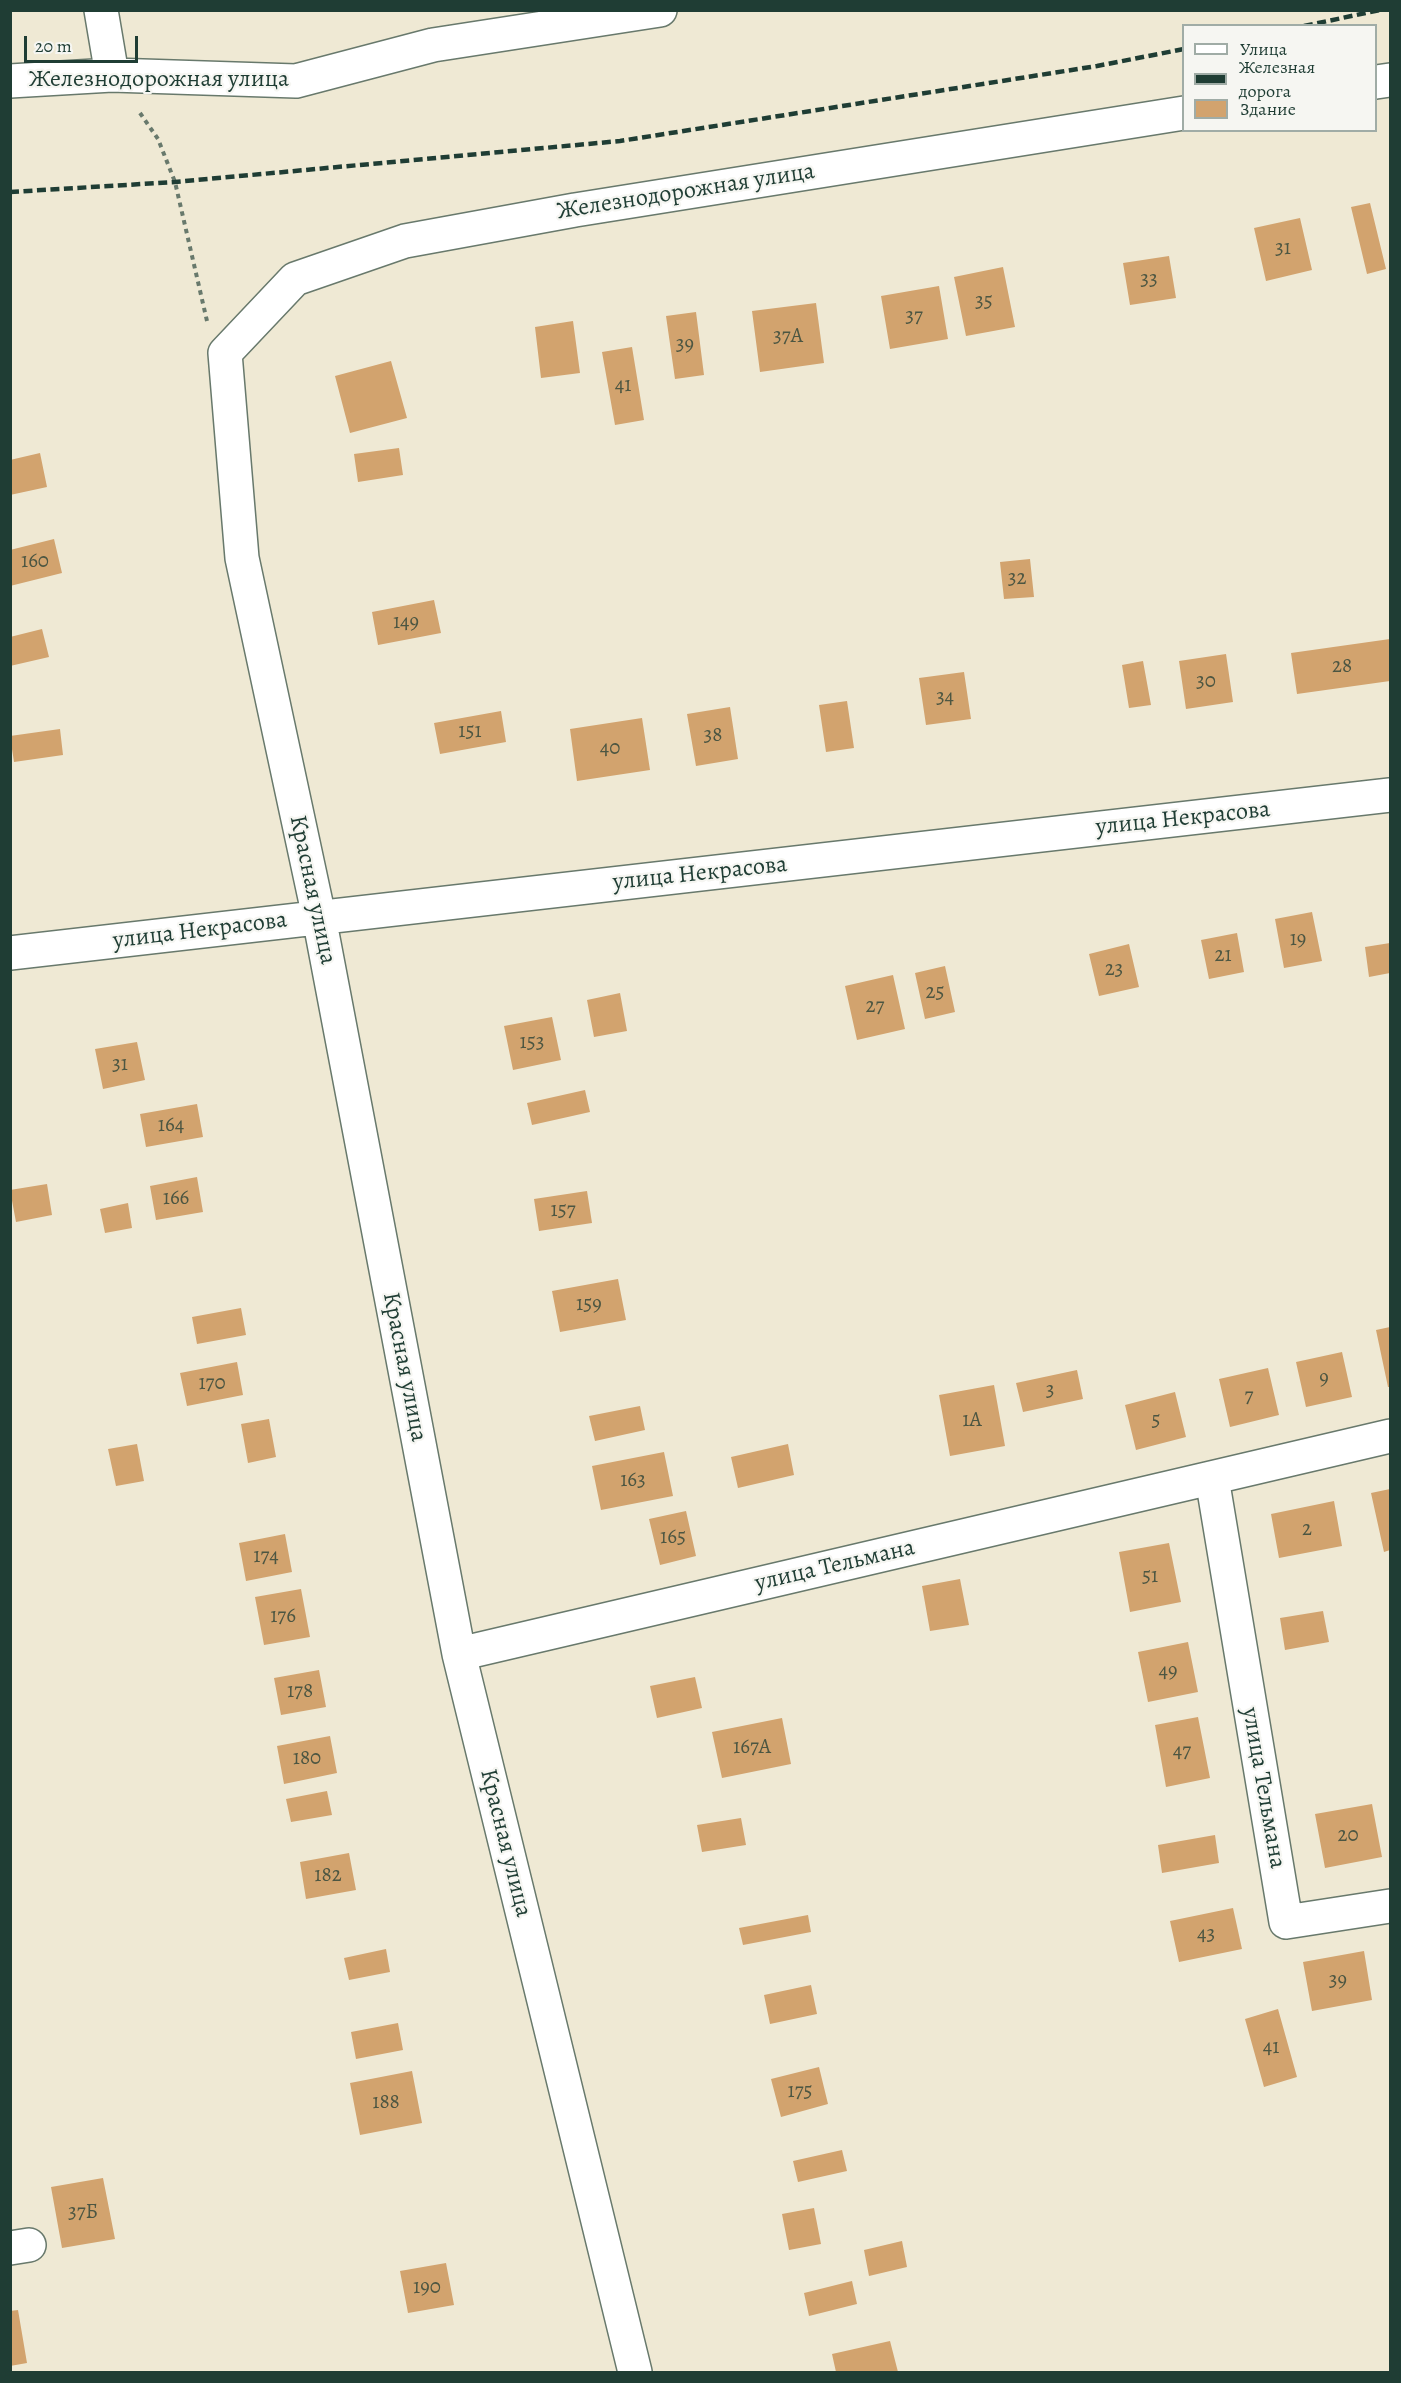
<!DOCTYPE html>
<html>
<head>
<meta charset="utf-8">
<style>
	body { margin:0 }
	#map { position:relative; width:1401px; height:2383px; overflow:hidden; background:#efe9d4; font-family:Alegreya,serif }
	canvas { display:block }
	.frame { position:absolute; inset:0; border:12px solid #1f3d34; pointer-events:none }
	.legend { position:absolute; left:1182px; top:24px; width:195px; height:108px; box-sizing:border-box; background:#f6f6f2; border:2px solid #a0aca6; margin:0; padding:8px 10px; list-style:none; font-size:18px; color:#1f3d34 }
	.legend li { display:flex; align-items:center; gap:12px; height:30px }
	.legend b { width:30px; border:2px solid #a0aca6 }
	.scale { position:absolute; left:24px; top:36px; width:114px; height:27px; box-sizing:border-box; border:3px solid #1f3d34; border-top:0; padding-left:8px; font-size:18px; line-height:21px; white-space:nowrap; color:#1f3d34; -webkit-text-stroke:4px #f6f6f2; paint-order:stroke }
</style>
</head>
<body>
<div id="map">
<canvas width="1401" height="2383"></canvas>
<div class="frame"></div>
<ul class="legend">
<li><b style="height:8px;background:#fff"></b>Улица</li>
<li><b style="height:8px;background:#1f3d34"></b>Железная дорога</li>
<li><b style="height:16px;background:#d2a36e"></b>Здание</li>
</ul>
<div class="scale">20 m</div>
</div>
<script>
const ctx = document.querySelector('canvas').getContext('2d');
ctx.lineJoin = 'round';
function paint(path, color) {
  ctx.fillStyle = color;
  ctx.fill(path, 'evenodd');
}
function poly(rows) {
  const path = new Path2D();
  for (const r of rows) {
    path.moveTo(r[0], r[1]);
    for (let i = 2; i < r.length; i += 2) path.lineTo(r[i], r[i + 1]);
  }
  return path;
}
function strokePath(path, color, width, dash) {
  ctx.strokeStyle = color;
  ctx.lineWidth = width;
  ctx.lineCap = dash ? 'butt' : 'round';
  ctx.setLineDash(dash || []);
  ctx.stroke(path);
}
function drawText(font, color, halo, rows, align = 'center') {
  ctx.font = font + ' Alegreya,serif';
  ctx.lineWidth = 4.5;
  ctx.setLineDash([]);
  ctx.textBaseline = 'middle';
  ctx.strokeStyle = halo;
  ctx.fillStyle = color;
  for (const [text, x, y, turn = 0] of rows) {
    ctx.save();
    ctx.translate(x, y);
    ctx.rotate((+turn || 0) * Math.PI / 180);
    ctx.textAlign = isNaN(turn) ? turn : align;
    if (halo) ctx.strokeText(text, 0, 0);
    ctx.fillText(text, 0, 0);
    ctx.restore();
  }
}
const building = poly([
	[1370,203,1386,269,1367,274,1351,207],
	[1300,218,1312,270,1266,281,1254,228],
	[1169,256,1176,298,1130,305,1123,263],
	[1003,267,1015,327,966,336,954,277],
	[939,286,948,339,890,349,881,296],
	[816,303,824,363,760,372,752,311],
	[696,312,704,375,675,379,666,316],
	[573,321,580,373,541,378,535,327],
	[632,347,644,420,615,425,602,352],
	[391,361,407,418,350,433,335,376],
	[399,448,403,475,358,482,354,454],
	[40,453,47,487,10,495,10,460],
	[54,539,62,573,10,586,10,550],
	[1030,559,1034,597,1004,599,1000,562],
	[434,600,441,633,378,645,372,612],
	[42,629,49,657,10,666,10,637],
	[1390,639,1390,681,1297,694,1291,653],
	[1226,654,1233,702,1186,709,1179,661],
	[1143,661,1151,705,1129,708,1122,665],
	[964,672,971,719,926,725,919,678],
	[847,701,854,748,826,752,819,705],
	[730,707,738,759,696,766,687,714],
	[501,711,506,742,440,754,434,723],
	[642,718,650,770,577,781,570,729],
	[60,729,63,755,14,762,10,736],
	[1312,912,1322,961,1284,968,1275,919],
	[1237,933,1244,972,1209,979,1201,940],
	[1390,943,1390,973,1369,977,1365,947],
	[1129,944,1139,987,1099,996,1089,954],
	[945,966,955,1012,925,1019,915,973],
	[893,975,905,1029,857,1040,845,986],
	[620,993,627,1031,594,1037,587,1000],
	[552,1017,561,1060,513,1070,504,1026],
	[137,1042,145,1080,103,1089,95,1049],
	[585,1090,590,1112,532,1125,527,1103],
	[197,1104,203,1137,146,1147,140,1114],
	[197,1177,203,1212,156,1220,150,1186],
	[47,1184,52,1215,16,1222,10,1190],
	[587,1191,592,1223,539,1231,534,1199],
	[128,1203,132,1228,105,1233,100,1209],
	[618,1279,626,1320,560,1332,552,1291],
	[241,1308,246,1335,197,1344,192,1317],
	[1390,1327,1390,1387,1388,1387,1376,1330],
	[1342,1352,1352,1397,1306,1407,1296,1362],
	[237,1362,243,1395,187,1406,180,1373],
	[1268,1368,1279,1415,1230,1427,1219,1379],
	[1077,1370,1083,1399,1023,1412,1016,1383],
	[994,1385,1005,1446,950,1456,939,1395],
	[1175,1392,1186,1437,1136,1450,1125,1405],
	[640,1406,645,1430,595,1441,589,1416],
	[269,1419,276,1457,248,1463,241,1424],
	[137,1444,144,1481,116,1486,108,1449],
	[788,1444,794,1475,738,1488,731,1457],
	[664,1452,673,1496,601,1510,592,1466],
	[1390,1489,1390,1550,1384,1552,1371,1493],
	[1334,1501,1342,1546,1279,1558,1271,1514],
	[686,1511,696,1556,660,1565,649,1519],
	[285,1534,292,1572,246,1581,239,1543],
	[1169,1543,1181,1602,1130,1612,1119,1552],
	[960,1579,969,1625,930,1631,922,1586],
	[301,1589,310,1637,264,1645,255,1597],
	[1323,1611,1329,1642,1285,1650,1280,1618],
	[1188,1642,1198,1692,1148,1702,1138,1652],
	[319,1670,326,1707,281,1715,274,1678],
	[695,1677,702,1708,657,1718,650,1686],
	[1198,1717,1210,1778,1166,1787,1155,1725],
	[782,1718,791,1764,722,1778,712,1732],
	[330,1736,337,1773,284,1784,277,1746],
	[327,1791,332,1815,291,1822,286,1799],
	[1372,1804,1382,1857,1325,1868,1315,1814],
	[741,1818,746,1845,702,1852,697,1825],
	[1215,1835,1219,1863,1162,1873,1158,1845],
	[349,1853,356,1890,306,1899,300,1862],
	[1233,1908,1242,1949,1179,1962,1170,1921],
	[808,1915,811,1932,743,1945,739,1928],
	[386,1949,390,1972,349,1980,344,1958],
	[1364,1951,1372,2000,1312,2011,1303,1962],
	[811,1985,817,2014,770,2024,764,1995],
	[1278,2009,1297,2077,1264,2087,1245,2019],
	[398,2023,403,2050,356,2059,351,2032],
	[819,2067,828,2104,781,2117,771,2079],
	[412,2071,422,2123,360,2135,350,2083],
	[842,2150,847,2171,798,2182,793,2161],
	[103,2178,115,2239,62,2248,51,2187],
	[814,2208,821,2244,789,2250,782,2214],
	[902,2241,907,2267,869,2276,864,2250],
	[446,2263,454,2305,408,2313,400,2271],
	[852,2281,857,2304,809,2316,804,2293],
	[18,2310,27,2363,10,2366,10,2311],
	[890,2341,898,2372,836,2372,832,2354]
]);
const path = poly([
	[140,113,158,139,175,182,207,321]
]);
const minor = poly([
	[101,10,112,75],
	[10,81,112,75,296,81,433,45,660,10],
	[1376,82,1390,80],
	[10,953,1390,795],
	[1212,1478,1286,1922,1390,1906],
	[459,1654,1390,1436],
	[10,2248,29,2245],
	[635,2372,459,1654,319,917,242,558,225,353,295,279,405,241,575,210,1184,113]
]);
const rail = poly([
	[1304,26,1380,10],
	[10,192,175,182,620,141,1097,66,1184,49]
]);
const numberNames = [
	["31",1283,249],
	["33",1149,280],
	["35",984,302],
	["37",914,317],
	["37А",788,337],
	["39",685,345],
	["41",623,386],
	["160",35,562],
	["32",1017,579],
	["149",406,623],
	["28",1342,667],
	["30",1206,682],
	["34",945,698],
	["151",470,732],
	["38",713,736],
	["40",610,749],
	["19",1298,940],
	["21",1223,956],
	["23",1114,970],
	["25",935,993],
	["27",875,1007],
	["153",532,1043],
	["31",120,1065],
	["164",171,1126],
	["166",176,1199],
	["157",563,1211],
	["159",589,1305],
	["9",1324,1379],
	["170",212,1384],
	["3",1050,1391],
	["7",1249,1397],
	["1А",972,1421],
	["5",1156,1421],
	["163",633,1481],
	["2",1307,1530],
	["165",673,1538],
	["174",266,1557],
	["51",1150,1577],
	["176",283,1617],
	["49",1168,1672],
	["178",300,1692],
	["167А",752,1748],
	["47",1182,1752],
	["180",307,1759],
	["20",1348,1836],
	["182",328,1876],
	["43",1206,1935],
	["39",1338,1981],
	["41",1271,2048],
	["175",800,2092],
	["188",386,2103],
	["37Б",83,2213],
	["190",427,2288]
];
const streetNames = [
	["Железнодорожная улица",159,80],
	["Железнодорожная улица",686,192,-9],
	["улица Некрасова",1183,819,-6],
	["улица Некрасова",700,874,-6],
	["Красная улица",312,890,78],
	["улица Некрасова",200,931,-7],
	["Красная улица",404,1367,79],
	["улица Тельмана",835,1566,-13],
	["улица Тельмана",1263,1788,80],
	["Красная улица",505,1843,76]
];
paint(building, '#d2a36e');
strokePath(minor, '#68796c', 36);
strokePath(path, '#68796c', 4, [4.5, 4.5]);
strokePath(minor, '#fff', 33);
strokePath(rail, '#1f3d34', 4.5, [9, 4.5]);
drawText('21px', '#4c5642', null, numberNames);
drawText('24px', '#1f3d34', '#f6f6f2', streetNames);
</script>
</body>
</html>
